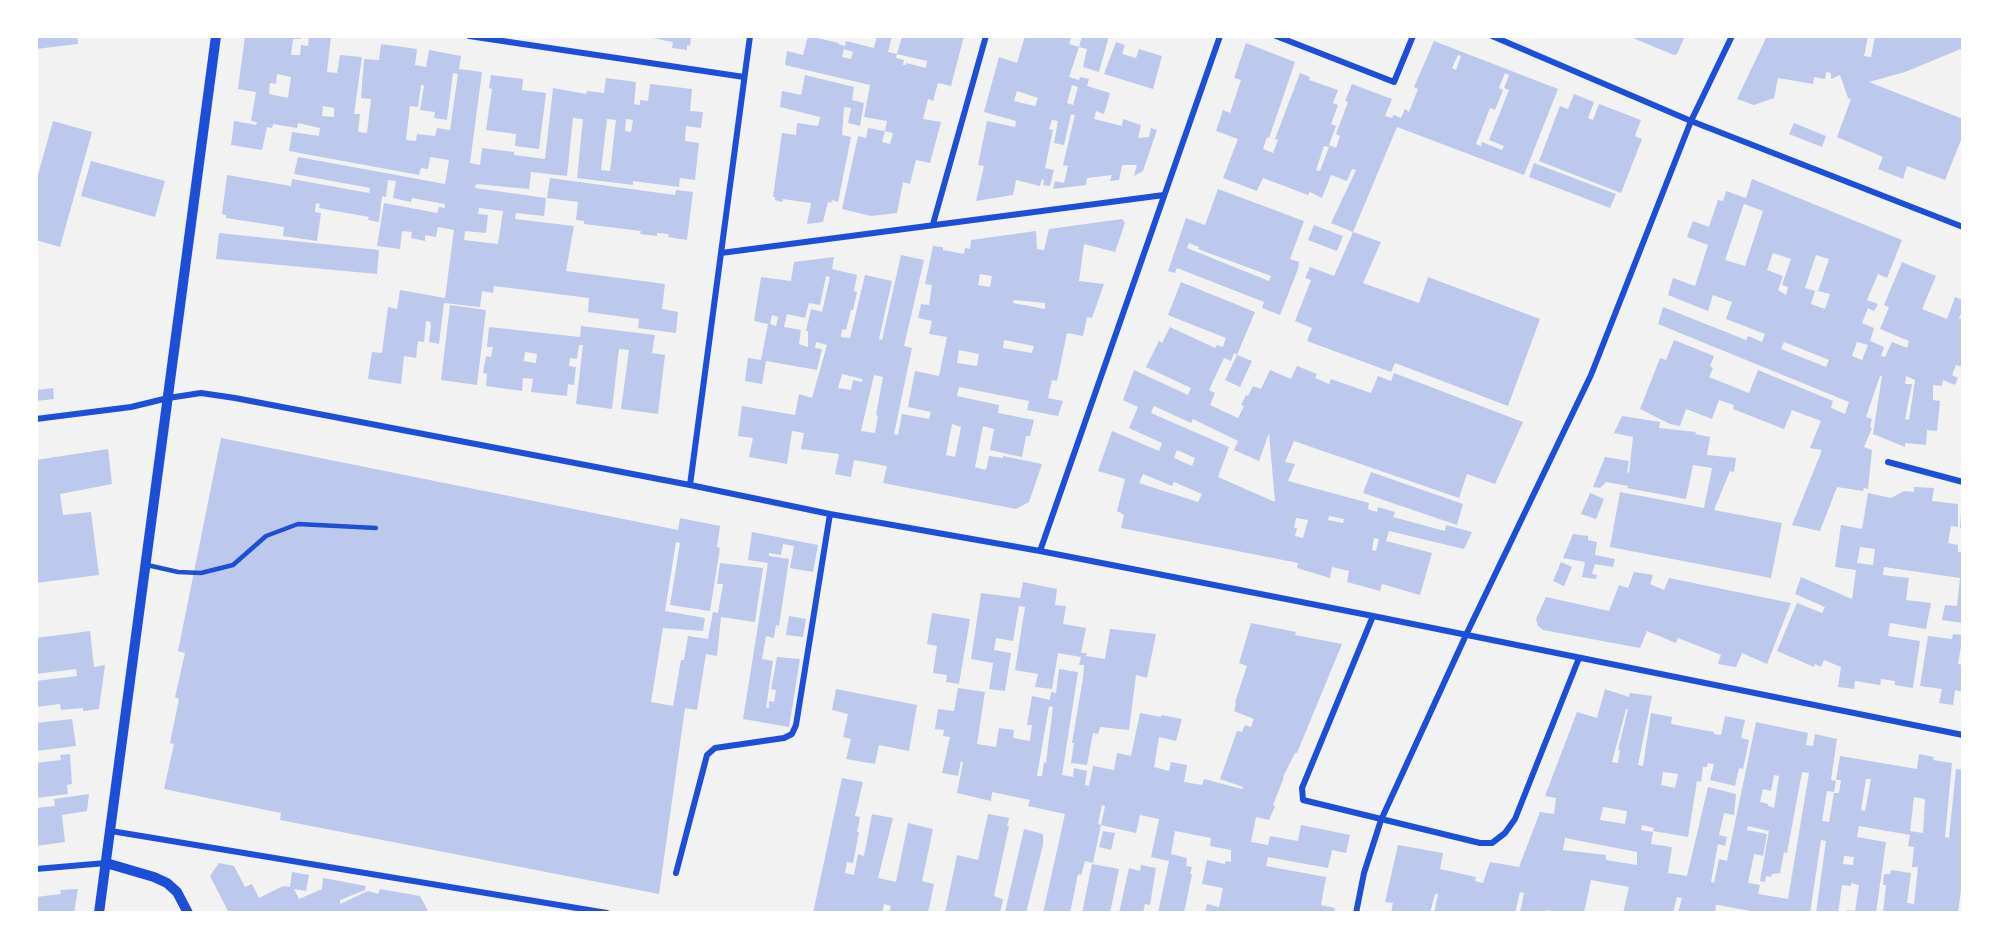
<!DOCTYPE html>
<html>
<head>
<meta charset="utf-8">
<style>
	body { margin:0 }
	#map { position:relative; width:1999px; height:949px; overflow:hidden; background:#f2f2f2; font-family:Mulish,sans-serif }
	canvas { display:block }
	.frame { position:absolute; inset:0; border:38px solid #fff; pointer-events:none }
</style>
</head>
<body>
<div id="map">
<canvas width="1999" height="949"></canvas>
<div class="frame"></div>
</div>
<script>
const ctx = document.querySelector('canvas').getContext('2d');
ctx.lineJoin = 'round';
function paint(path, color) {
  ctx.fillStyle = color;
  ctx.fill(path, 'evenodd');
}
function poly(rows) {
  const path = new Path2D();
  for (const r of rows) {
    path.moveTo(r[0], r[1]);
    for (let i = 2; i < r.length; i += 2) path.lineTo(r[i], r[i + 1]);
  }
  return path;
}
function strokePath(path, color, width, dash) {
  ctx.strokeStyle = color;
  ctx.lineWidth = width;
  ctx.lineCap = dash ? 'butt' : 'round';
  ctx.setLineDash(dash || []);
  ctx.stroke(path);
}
const building = poly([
	[36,36,77,36,78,44,36,49],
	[245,36,302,36,301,39,293,39,291,55,300,55,301,45,308,46,309,36,331,36,327,72,337,73,340,55,362,57,354,114,360,114,358,132,367,133,371,99,361,98,364,59,379,60,381,44,417,49,415,65,426,67,429,50,461,56,459,69,482,72,470,163,480,165,482,148,514,152,514,155,545,159,553,88,586,94,587,91,604,93,606,78,636,82,634,104,640,105,640,100,648,101,650,84,692,89,690,111,703,112,701,128,686,126,685,141,699,143,695,180,680,178,679,187,633,181,633,185,577,178,583,119,573,118,567,176,531,172,529,189,476,184,475,188,546,198,544,216,516,213,515,219,574,226,566,271,665,284,662,309,678,312,676,333,638,328,639,319,588,312,589,298,494,286,493,293,482,291,480,307,444,303,439,344,429,342,431,326,430,322,426,321,424,342,418,341,416,358,404,356,401,384,368,379,372,352,382,353,388,307,397,309,400,290,445,298,454,230,438,227,436,237,425,235,425,241,411,238,412,232,402,231,400,249,377,246,384,203,437,213,439,207,445,208,445,204,412,198,411,202,393,198,396,181,388,180,386,197,382,196,379,222,368,220,369,217,319,208,320,204,316,203,315,212,321,213,317,241,283,236,284,227,226,218,226,215,222,214,227,175,291,186,292,179,369,193,370,188,294,174,298,157,445,184,449,160,430,157,428,169,421,168,419,175,289,151,292,132,319,136,320,128,298,123,297,128,273,124,272,128,267,127,262,150,231,145,234,121,256,125,257,122,251,121,256,92,238,89],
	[453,73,458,74,450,130,437,128,435,136,417,134,416,141,406,140,410,106,418,107,421,85,424,86,420,110,435,112,434,118,447,120],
	[277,74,291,77,288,98,269,94,270,83,276,84],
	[323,106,334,108,334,117,322,116],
	[607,119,616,120,610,171,601,170],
	[626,119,633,120,631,132,625,131],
	[479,208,503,211,498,244,464,240,465,231,486,233,488,215,478,214],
	[642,36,691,36,690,46,687,45,687,50,672,48,673,42],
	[808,36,839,43,838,44,845,46,846,41,874,48,877,36,892,36,888,52,897,54,896,58,904,60,903,65,906,65,906,63,926,68,927,61,897,54,902,36,964,36,951,86,938,83,933,101,928,99,923,119,941,122,930,163,916,160,910,184,903,182,897,213,871,216,842,209,858,136,866,138,868,128,885,131,887,121,864,117,870,85,785,65,787,51,803,55],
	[844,49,853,52,851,59,842,57],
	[885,131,893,133,890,144,882,142],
	[1025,36,1072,36,1069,44,1079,47,1069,77,1079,80,1080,77,1089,79,1087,86,1110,93,1104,114,1096,111,1094,119,1122,126,1123,119,1141,125,1138,138,1149,137,1151,128,1157,130,1143,171,1134,176,1137,165,1122,165,1119,180,1110,181,1112,175,1087,178,1086,185,1053,189,1055,181,1064,183,1068,166,1063,165,1075,115,1071,114,1064,145,1054,143,1058,121,1052,120,1049,129,1053,130,1045,168,1054,170,1050,186,1043,185,1044,180,1042,179,1040,186,1016,180,1013,195,976,201,984,166,978,165,987,121,1015,127,1016,121,984,112,999,57,1017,63],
	[1072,85,1078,87,1073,105,1067,103],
	[1017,91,1038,98,1035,106,1014,101],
	[1082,36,1109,36,1099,72,1083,67,1087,49,1079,47],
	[1628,36,1685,36,1677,54,1674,55],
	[1767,36,1868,36,1864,56,1871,57,1875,36,1963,36,1963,48,1905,72,1869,82,1963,119,1963,135,1945,180,1907,166,1903,179,1878,169,1883,157,1837,137,1851,99,1848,98,1840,75,1831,79,1831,73,1826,72,1825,79,1814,77,1813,84,1778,78,1774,98,1754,105,1737,99],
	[1434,41,1558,89,1524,175,1397,127,1353,232,1331,223,1356,170,1352,169,1347,181,1331,175,1322,198,1310,192,1308,195,1263,178,1257,191,1223,178,1238,139,1216,131,1223,110,1230,113,1241,80,1234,78,1246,43,1295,62,1269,138,1267,137,1263,149,1273,153,1278,140,1275,139,1300,73,1310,77,1309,80,1338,90,1333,103,1338,105,1331,124,1336,126,1329,145,1336,148,1340,136,1336,134,1348,102,1345,101,1352,84,1392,99,1385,116,1392,118,1394,115,1401,118,1405,109,1409,112,1418,89,1414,87],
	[1458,55,1461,56,1456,70,1452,68],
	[1505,73,1509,75,1504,88,1509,90,1489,140,1504,146,1502,150,1482,142,1481,146,1476,144,1490,108,1495,110,1503,90,1499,88],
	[1324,146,1329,147,1320,171,1316,170],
	[1116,42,1125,45,1122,54,1136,58,1139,49,1162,56,1153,89,1104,74],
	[491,75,523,79,522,90,546,93,539,149,515,146,516,134,486,130,492,89,489,88],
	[805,75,854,87,852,100,864,103,860,126,848,123,851,108,844,107,842,135,851,137,838,202,832,200,831,203,828,202,823,222,807,224,811,203,783,199,782,202,775,200,775,197,773,197,782,133,796,135,797,123,818,126,820,117,780,107,782,91,801,95],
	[1574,94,1594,102,1588,118,1593,120,1599,104,1641,120,1635,136,1642,139,1621,193,1539,161,1560,106,1568,109],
	[53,121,92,132,60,247,36,240,36,175,38,175],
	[1794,123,1826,136,1822,147,1789,134],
	[91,161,165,181,155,217,81,196],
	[1534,163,1616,194,1610,208,1529,177],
	[550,178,675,195,676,190,693,192,687,240,668,237,669,234,657,233,657,236,640,234,641,231,584,224,584,221,576,220,578,202,547,198],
	[1752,179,1902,240,1887,278,1878,274,1867,300,1878,304,1874,311,1868,308,1862,323,1874,328,1870,341,1884,347,1881,356,1885,357,1892,342,1907,348,1909,341,1880,329,1889,307,1884,305,1902,262,1936,276,1922,309,1947,319,1955,297,1963,300,1963,309,1959,318,1963,320,1963,367,1956,365,1952,375,1958,378,1955,385,1943,380,1942,386,1933,385,1933,400,1940,401,1937,431,1927,430,1926,445,1905,443,1905,447,1873,434,1882,376,1880,376,1866,417,1872,419,1870,427,1872,428,1864,447,1872,450,1868,489,1864,488,1863,491,1837,487,1820,531,1792,525,1822,450,1810,448,1821,421,1792,410,1784,429,1733,409,1734,405,1719,400,1712,419,1686,409,1680,426,1670,424,1640,409,1660,358,1666,360,1674,340,1714,356,1710,366,1713,368,1709,377,1749,393,1758,370,1833,401,1831,408,1845,414,1849,402,1658,324,1663,307,1746,340,1748,336,1762,342,1765,334,1726,319,1732,302,1713,295,1708,311,1668,295,1673,278,1695,286,1708,245,1687,237,1693,221,1709,227,1718,200,1723,201,1726,191,1746,198],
	[1744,204,1763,211,1745,266,1725,260],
	[1773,253,1791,259,1782,285,1788,287,1786,295,1778,290,1783,276,1767,270],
	[1816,255,1829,259,1818,291,1830,294,1825,309,1811,304,1815,291,1805,288],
	[1784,342,1829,360,1826,367,1781,349],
	[1857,342,1868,345,1862,360,1852,356],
	[1906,376,1915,380,1909,420,1905,419,1912,384,1905,384],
	[1218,189,1304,221,1290,259,1299,262,1298,269,1280,315,1262,308,1264,302,1177,268,1175,273,1168,271,1186,218,1205,225],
	[1189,243,1199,247,1198,249,1271,276,1269,281,1187,248],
	[1122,219,1125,223,1115,252,1084,244,1079,281,1104,284,1092,318,1087,317,1083,336,1067,333,1057,381,1052,380,1048,398,1063,401,1058,416,1027,410,1029,401,959,387,957,396,999,405,998,413,1034,420,1030,436,1026,436,1022,457,990,450,994,429,983,426,975,467,986,470,989,456,1003,458,1003,456,1042,464,1029,502,1016,509,883,483,887,466,854,460,851,477,835,474,839,454,801,449,804,433,792,431,787,464,749,457,753,438,738,436,742,406,795,415,799,394,812,398,827,345,816,342,815,348,822,349,817,370,766,361,762,384,745,381,748,358,761,360,768,324,754,321,761,277,791,281,794,262,834,257,832,269,857,275,854,291,857,292,853,310,851,310,846,330,842,329,841,337,850,338,865,275,892,281,879,339,882,340,901,255,924,260,904,346,912,348,894,434,898,435,902,414,929,419,931,412,908,407,915,371,939,376,947,337,929,334,932,321,918,318,921,304,929,305,932,285,925,284,933,246,943,247,943,250,964,254,965,248,970,249,971,240,1036,231,1037,249,1044,250,1049,229],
	[980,274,992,276,990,287,978,285],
	[826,276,830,277,822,312,811,309,806,331,808,331,808,347,799,344,801,330,784,327,787,314,805,318,809,303,820,305],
	[1014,300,1045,303,1045,309,1013,303],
	[772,315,778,317,776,326,770,324],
	[1004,340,1034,346,1032,353,1003,348],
	[959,350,979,354,977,366,957,363],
	[842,374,862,379,862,382,853,380,851,390,838,388],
	[874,375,883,377,876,415,878,416,875,433,861,431],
	[952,424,961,427,955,457,946,455],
	[1314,225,1343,236,1337,251,1308,240],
	[1353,232,1381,242,1363,283,1419,303,1428,277,1540,319,1508,406,1395,363,1391,372,1307,341,1312,328,1295,321,1311,280,1305,278,1310,267,1334,276],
	[219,233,379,250,377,274,216,259],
	[1181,282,1255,312,1237,355,1234,353,1231,361,1224,358,1209,390,1215,393,1210,405,1238,418,1244,406,1241,405,1246,395,1248,396,1253,386,1261,389,1270,370,1291,379,1297,366,1317,374,1315,378,1329,384,1331,379,1371,393,1378,376,1391,381,1394,373,1523,422,1495,484,1467,474,1459,498,1294,441,1285,462,1295,464,1288,481,1369,503,1368,509,1377,512,1378,507,1395,512,1393,517,1445,531,1446,525,1472,532,1464,549,1389,531,1386,541,1432,553,1420,595,1382,584,1380,591,1347,582,1349,571,1332,567,1330,578,1297,568,1298,563,1121,528,1124,515,1117,511,1125,479,1098,471,1112,431,1159,451,1162,443,1129,428,1138,407,1123,400,1134,370,1188,395,1191,388,1146,367,1159,341,1162,343,1170,327,1215,348,1217,345,1223,347,1226,338,1168,315],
	[1154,406,1191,423,1193,419,1238,441,1234,450,1259,461,1269,433,1275,502,1218,477,1229,447,1151,413],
	[1177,450,1195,458,1192,466,1174,458],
	[1143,474,1172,486,1174,482,1202,494,1198,502,1139,483],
	[1329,516,1344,519,1343,523,1328,520],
	[1296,518,1308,520,1303,538,1295,536,1297,528,1294,528],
	[1374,538,1379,539,1376,551,1372,550],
	[450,305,486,310,477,385,441,380],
	[581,326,655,335,652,353,665,355,658,414,621,409,629,350,619,349,612,409,576,404,583,345,579,345,577,359,570,358,569,366,576,367,574,385,568,384,567,396,531,392,533,379,523,378,522,391,486,386,487,374,483,373,486,356,491,357,493,347,487,347,489,327,580,337],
	[525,352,537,354,536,363,524,361],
	[1237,355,1252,361,1240,387,1225,380],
	[53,388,54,399,36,401,36,390],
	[1622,416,1660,422,1659,428,1696,432,1695,434,1710,437,1707,455,1736,458,1734,472,1730,471,1714,510,1782,523,1771,578,1610,547,1620,492,1704,508,1712,468,1693,465,1686,499,1627,488,1628,486,1606,482,1600,488,1593,487,1605,457,1629,461,1627,472,1629,473,1633,437,1614,433],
	[221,438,678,530,680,518,720,526,717,547,720,548,710,611,670,605,680,543,676,542,665,611,705,618,703,631,663,628,651,702,673,706,681,660,684,660,688,636,708,639,713,612,718,613,723,584,717,584,720,563,763,568,755,622,721,617,717,656,706,654,697,710,685,708,659,894,280,820,281,813,164,789,174,744,170,743,179,699,175,697,185,653,178,651],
	[108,449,112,484,60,494,63,515,91,512,99,575,36,583,36,460],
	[1371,472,1463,504,1457,525,1363,493],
	[1914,487,1934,488,1932,501,1958,504,1958,527,1951,526,1948,543,1958,545,1958,552,1963,552,1963,623,1942,620,1945,605,1957,606,1960,578,1884,567,1883,575,1909,578,1906,600,1931,603,1926,629,1890,623,1888,636,1920,641,1913,688,1895,685,1895,681,1881,679,1880,685,1855,681,1854,689,1838,687,1841,667,1824,660,1821,667,1815,664,1814,667,1777,651,1797,603,1822,613,1825,607,1795,594,1801,577,1852,599,1856,570,1835,567,1841,525,1862,529,1868,493,1891,498,1904,491,1914,492],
	[1860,547,1875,549,1873,565,1857,563],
	[1590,493,1604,499,1596,519,1581,514],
	[1961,512,1963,512,1963,528,1960,528],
	[752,532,818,545,813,572,790,568,794,546,783,544,781,555,769,553,769,556,789,559,779,626,776,625,774,638,766,636,762,659,773,661,766,708,769,708,769,701,774,702,776,690,771,689,777,657,800,659,789,727,743,719,768,563,748,560],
	[1573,534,1588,536,1588,540,1597,542,1595,555,1615,559,1613,567,1595,564,1592,574,1597,575,1596,579,1582,577,1585,562,1563,558],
	[1561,562,1572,567,1564,586,1553,581],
	[1634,572,1653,575,1650,584,1664,590,1669,578,1791,603,1767,664,1742,653,1736,667,1718,664,1721,655,1678,638,1676,643,1647,631,1640,648,1543,630,1538,626,1536,619,1546,597,1609,611,1619,585,1628,588],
	[1023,582,1057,589,1055,605,1066,606,1063,624,1086,628,1081,653,1087,653,1086,656,1105,659,1110,629,1156,634,1147,678,1136,675,1129,730,1100,727,1098,734,1093,733,1087,765,1071,763,1074,743,1072,743,1083,678,1084,665,1079,665,1081,657,1058,653,1052,689,1035,687,1038,674,1015,670,1025,607,1019,606,1013,641,996,638,994,650,1011,653,1005,691,989,689,993,663,971,659,981,593,1020,598],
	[932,613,970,619,959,684,946,682,947,675,933,673,937,646,927,644],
	[789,616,806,619,803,637,786,635],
	[1251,623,1296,632,1295,635,1342,644,1297,753,1295,753,1283,777,1284,777,1273,805,1275,806,1269,820,1256,817,1251,842,1268,845,1270,836,1298,841,1301,825,1350,835,1346,853,1332,850,1328,868,1268,857,1266,866,1326,877,1321,905,1335,908,1334,913,1205,913,1207,904,1219,907,1223,888,1202,884,1207,860,1225,864,1226,861,1231,862,1231,850,1210,846,1211,838,1175,831,1171,854,1187,858,1186,866,1192,867,1190,874,1192,874,1184,913,1158,913,1169,861,1151,857,1159,819,1140,815,1136,833,1101,825,1093,863,1085,861,1081,875,1078,874,1070,913,1043,913,1065,814,1028,806,1030,800,992,792,991,801,957,793,963,762,961,761,958,776,942,773,950,737,943,736,944,730,935,729,938,709,954,711,958,688,985,692,977,744,996,747,999,728,1014,730,1013,738,1030,741,1032,725,1027,725,1032,696,1050,700,1051,692,1056,693,1059,669,1078,672,1062,775,1073,777,1074,768,1087,771,1085,785,1089,786,1093,766,1114,770,1117,753,1131,756,1140,713,1161,717,1161,715,1182,719,1176,741,1159,737,1154,767,1169,771,1171,762,1187,765,1184,782,1202,785,1204,779,1242,789,1243,787,1220,779,1237,731,1242,732,1245,725,1251,727,1254,719,1234,711,1236,703,1235,702,1247,666,1239,663],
	[1049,706,1053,707,1046,763,1044,762,1042,776,1037,776],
	[1102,805,1105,806,1101,825,1098,824],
	[90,631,94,667,105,665,99,709,83,711,83,708,61,710,60,704,36,707,36,681,77,676,76,669,36,674,36,638],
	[1953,634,1963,635,1958,664,1963,665,1963,692,1955,690,1953,705,1939,703,1942,689,1920,686,1928,636,1952,639],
	[836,689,917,705,909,751,879,745,875,764,846,759,851,739,843,737,848,714,832,710],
	[1605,689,1629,697,1630,693,1652,696,1638,765,1643,766,1651,713,1672,717,1671,724,1714,732,1714,734,1721,735,1725,716,1745,720,1741,738,1749,740,1743,769,1739,768,1735,786,1710,780,1714,764,1708,763,1707,767,1703,767,1701,782,1697,781,1688,837,1653,831,1654,828,1642,825,1641,830,1653,832,1651,844,1672,847,1668,873,1687,876,1708,787,1736,794,1734,815,1724,813,1719,835,1727,837,1725,846,1718,844,1711,882,1714,883,1719,859,1727,861,1756,722,1808,733,1806,745,1813,746,1815,734,1837,739,1831,780,1836,781,1834,792,1827,791,1822,821,1829,822,1834,793,1839,793,1841,780,1836,780,1840,756,1917,769,1919,754,1934,757,1933,760,1952,763,1945,837,1949,838,1956,769,1963,770,1963,874,1958,913,1883,913,1886,885,1883,885,1884,874,1890,874,1891,870,1911,873,1907,903,1914,904,1918,867,1912,867,1914,847,1908,846,1910,835,1859,826,1857,837,1886,842,1876,913,1846,913,1847,910,1855,911,1859,885,1851,883,1851,886,1842,885,1838,913,1816,913,1826,841,1821,840,1810,913,1761,913,1718,905,1716,905,1715,913,1678,913,1682,898,1677,897,1673,913,1623,913,1629,887,1591,880,1584,913,1561,913,1546,910,1546,913,1520,913,1524,893,1520,892,1515,913,1434,913,1438,894,1435,894,1430,913,1391,913,1393,903,1385,902,1398,845,1443,853,1440,869,1476,877,1475,881,1483,883,1490,862,1519,867,1540,812,1554,814,1556,798,1545,796,1577,712,1597,718],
	[1626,709,1628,709,1618,750,1620,750,1618,763,1612,762],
	[1663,772,1678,774,1675,788,1661,785],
	[1802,772,1809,773,1788,899,1758,894,1760,885,1748,883,1754,854,1763,856,1767,834,1747,830,1748,826,1769,831,1760,881,1765,882,1766,876,1771,877,1772,874,1780,873,1784,852,1787,853],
	[1774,775,1779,776,1774,808,1768,806,1768,804,1760,802,1763,789,1771,791],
	[1866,779,1871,779,1865,811,1861,810],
	[1914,797,1925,799,1923,833,1910,831],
	[1603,807,1627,811,1625,824,1600,820],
	[1565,838,1637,852,1637,865,1606,860,1606,855,1563,850],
	[1844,856,1854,857,1853,865,1843,864],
	[72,719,76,746,36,751,36,723],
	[70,754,72,784,67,785,68,794,36,798,36,763,61,760,60,755],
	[842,778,863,782,855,816,860,817,857,832,859,832,853,863,847,862,845,873,854,875,858,854,864,856,872,814,893,818,878,878,896,882,908,823,933,829,922,881,934,884,928,913,889,913,891,906,884,904,882,913,813,913],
	[89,794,87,811,62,815,65,842,36,846,36,808,55,806,54,799],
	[988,814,1009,818,1007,826,1009,826,994,896,1003,899,1000,913,945,913,957,855,978,860],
	[1024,829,1043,834,1043,845,1026,913,1009,913,1005,912],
	[1103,831,1115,833,1111,850,1099,847],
	[219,863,234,866,245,887,252,884,259,898,283,886,290,887,292,872,309,875,306,891,294,889,299,899,322,889,323,878,366,886,365,890,340,900,340,904,368,891,378,894,380,889,420,896,429,913,229,913,210,876],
	[1092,864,1119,869,1110,913,1082,913],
	[1141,865,1156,868,1150,905,1145,904,1143,913,1119,913,1129,868,1140,871],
	[78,889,74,913,36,913,36,897,61,894,60,890]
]);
const service = poly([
	[147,565,178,572,201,573,233,565,266,536,298,524,376,528]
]);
const minor = poly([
	[469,36,744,77],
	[1276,36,1394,82,1413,36],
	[1492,36,1691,121,1963,227],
	[933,224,986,36],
	[721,253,1164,195],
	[36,419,131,407,168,398,201,393,235,398,690,485,830,514,1040,551,1373,616,1963,735],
	[1888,462,1963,482],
	[690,485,750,36],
	[1040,551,1220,36],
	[1373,616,1302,788,1303,800,1480,843,1492,843,1505,833,1515,819,1579,658],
	[111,831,607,913],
	[36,869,106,863],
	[676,873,707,755,715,748,784,738,792,734,796,725,830,514],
	[1356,913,1364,873,1381,820,1466,635,1591,375,1691,121,1732,36]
]);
const tertiary = poly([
	[106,863,154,877,167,883,177,892,188,913],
	[99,913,216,36]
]);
paint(building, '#bdc9ec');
strokePath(service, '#1d4ed8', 4.5);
strokePath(minor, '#1d4ed8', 6);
strokePath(tertiary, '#1d4ed8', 10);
</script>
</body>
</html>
